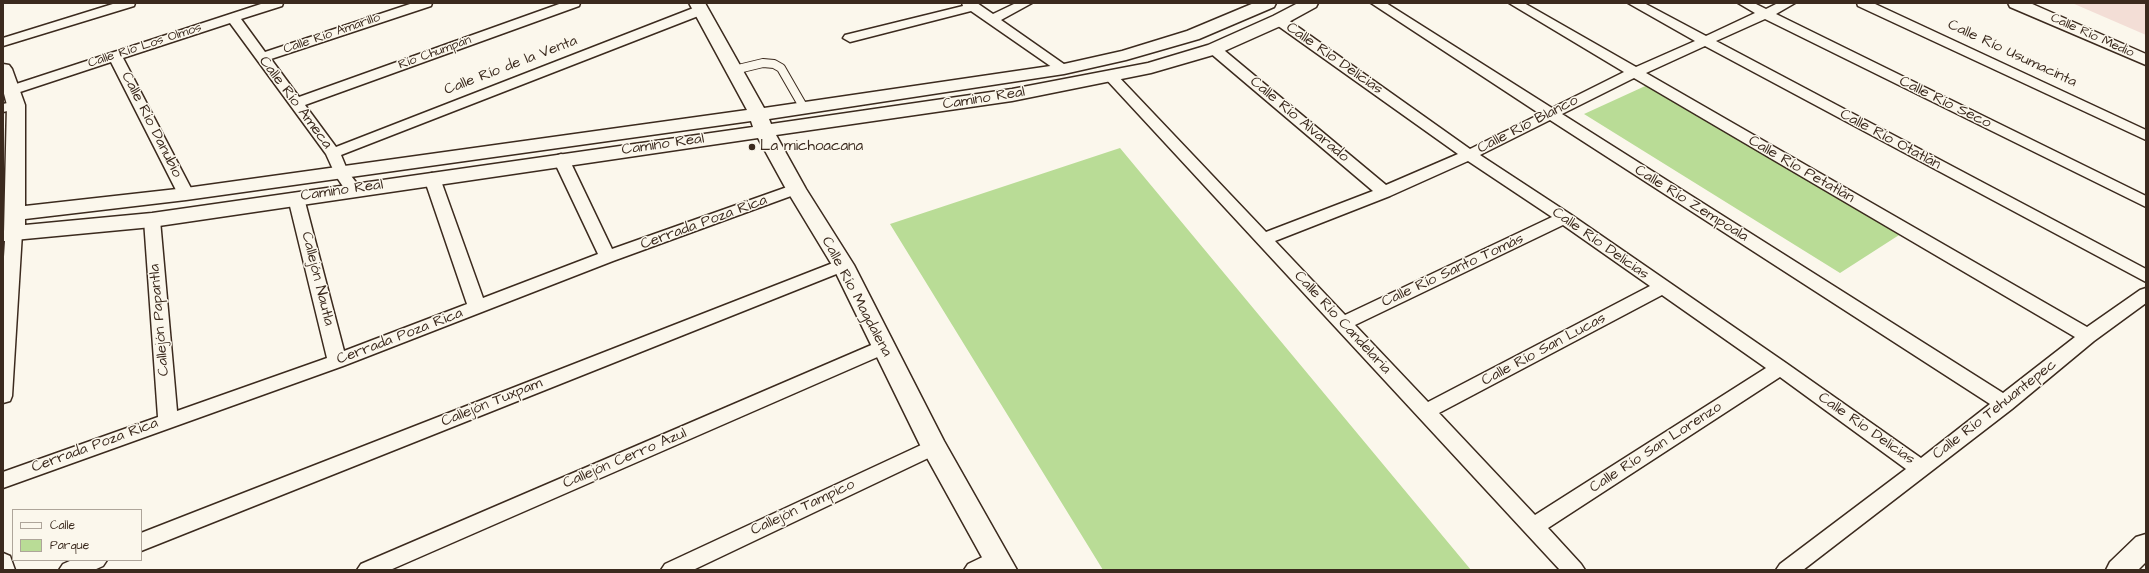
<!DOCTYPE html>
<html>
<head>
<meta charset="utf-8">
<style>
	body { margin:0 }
	#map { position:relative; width:2149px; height:573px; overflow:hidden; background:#fbf7ec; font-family:"Architects Daughter",sans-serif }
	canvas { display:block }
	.frame { position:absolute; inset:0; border:4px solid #3b2a1e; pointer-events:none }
	.legend { position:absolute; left:12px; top:509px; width:130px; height:52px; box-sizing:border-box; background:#fbf7ec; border:1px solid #aea59a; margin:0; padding:5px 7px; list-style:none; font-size:12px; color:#3b2a1e }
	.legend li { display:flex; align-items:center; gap:8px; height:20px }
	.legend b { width:20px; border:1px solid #aea59a }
</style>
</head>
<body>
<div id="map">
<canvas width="2149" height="573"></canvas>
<div class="frame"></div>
<ul class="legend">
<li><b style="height:5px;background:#fbf7ec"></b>Calle</li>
<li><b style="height:11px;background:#b9dc96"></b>Parque</li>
</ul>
</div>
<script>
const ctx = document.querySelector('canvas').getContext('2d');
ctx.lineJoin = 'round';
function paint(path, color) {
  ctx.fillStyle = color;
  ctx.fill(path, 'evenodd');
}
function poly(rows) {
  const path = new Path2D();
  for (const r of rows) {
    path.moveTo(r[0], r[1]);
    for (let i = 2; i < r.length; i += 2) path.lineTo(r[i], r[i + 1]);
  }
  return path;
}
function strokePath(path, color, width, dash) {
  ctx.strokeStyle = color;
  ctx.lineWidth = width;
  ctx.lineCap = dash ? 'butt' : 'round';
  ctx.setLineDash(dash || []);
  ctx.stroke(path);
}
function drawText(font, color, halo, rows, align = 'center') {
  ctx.font = font + ' "Architects Daughter",sans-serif';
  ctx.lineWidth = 3;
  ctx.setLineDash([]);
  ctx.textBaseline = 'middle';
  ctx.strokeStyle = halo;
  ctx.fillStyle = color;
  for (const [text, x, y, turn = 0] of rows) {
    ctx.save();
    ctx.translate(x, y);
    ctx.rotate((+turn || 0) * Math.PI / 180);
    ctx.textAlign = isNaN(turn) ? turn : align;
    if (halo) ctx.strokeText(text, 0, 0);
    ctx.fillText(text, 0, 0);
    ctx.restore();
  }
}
const built = poly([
	[2072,3,2146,3,2146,35]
]);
const green = poly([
	[1654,82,1910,228,1840,273,1584,114],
	[1120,148,1471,570,1103,570,890,224]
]);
const service = poly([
	[734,70,763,63,774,64,781,68,804,108]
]);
const minor = poly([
	[116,3,135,3,134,6,3,46,3,38,116,3],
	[264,3,283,3,282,6,241,19,265,52,413,3,432,3,431,6,271,59,299,97,562,3,580,3,579,6,305,105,336,147,696,7,701,6,707,10,706,13,341,155,348,172,362,190,360,194,354,195,348,194,336,176,326,154,230,23,123,58,194,194,192,198,180,198,178,194,111,62,17,93,12,94,5,90,7,87,264,3],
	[962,3,977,3,993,14,1016,3,1032,3,1001,20,1071,69,1064,73,1059,72,971,11,850,42,843,38,845,35,963,6,962,3],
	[1371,3,1386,3,1552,108,1624,72,1509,3,1524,3,1636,67,1695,41,1628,3,1644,3,1706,36,1755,13,1738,3,1754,3,1766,9,1778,3,1795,3,1776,14,2146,196,2146,207,1765,19,1716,41,2146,269,2146,282,1705,46,1646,73,2087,327,2140,290,2146,288,2146,303,2094,341,2012,409,1803,570,1776,570,1780,564,1906,469,1780,377,1548,528,1581,564,1585,570,1560,570,1104,77,1106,74,1116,74,1266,232,1373,191,1209,52,1207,49,1209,46,1219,46,1386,185,1458,154,1274,23,1272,20,1274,17,1284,17,1470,149,1540,114,1371,3],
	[1634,78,2075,337,2003,393,1562,114,1634,78],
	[1550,120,1990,404,1921,458,1786,363,1570,214,1480,155,1550,120],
	[1468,161,1552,217,1345,315,1275,241,1390,196,1468,161],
	[1563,225,1650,286,1428,402,1355,325,1563,225],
	[1662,295,1766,368,1535,515,1439,413,1662,295],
	[1857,3,1873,3,2146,130,2146,140,1858,6,1857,3],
	[16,101,21,102,23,105,21,108,3,112,3,104,16,101],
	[561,154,566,156,569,159,612,249,790,186,802,186,804,189,802,192,613,261,343,366,3,488,3,472,158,417,144,220,146,216,152,215,158,216,160,220,177,411,327,358,288,198,290,194,296,193,302,194,304,198,344,351,467,304,424,178,427,175,432,173,437,175,440,178,483,298,598,254,553,159,556,156,561,154],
	[14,228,20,229,22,233,12,396,10,401,3,403,3,272,5,241,3,241,3,231,14,228],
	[843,259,849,261,851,265,849,269,141,551,141,533,843,259],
	[883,340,889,342,892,347,889,352,390,570,357,570,361,564,883,340],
	[934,439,941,442,944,447,941,452,693,570,661,570,665,564,934,439],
	[997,550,1004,553,1008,559,1004,565,995,570,964,570,968,564,997,550],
	[3,553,10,556,15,570,3,570,3,553],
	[72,560,107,560,103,566,94,570,59,570,63,564,72,560]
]);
const tertiary = poly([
	[689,3,705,3,764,108,1064,64,1122,51,1187,31,1254,3,1276,3,1274,7,1199,39,1126,60,1064,74,769,119,771,124,1012,89,1148,63,1208,45,1273,16,1298,3,1318,3,1316,7,1285,24,1220,53,1151,73,1012,101,776,135,806,189,854,265,944,441,1017,570,989,570,921,447,832,265,786,189,758,138,152,227,14,240,7,238,4,233,7,105,3,90,3,64,9,65,12,69,25,105,25,206,186,188,747,110,689,3],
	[751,121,753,127,152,213,25,225,25,219,186,200,751,121]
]);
const secondary = poly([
	[2008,3,2030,3,2146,54,2146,65,2010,7,2008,3],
	[2146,534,2146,562,2138,570,2106,570,2110,562,2136,537,2146,534]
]);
const markers = [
	[752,147,4,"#3b2a1e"]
];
const farStreetnames = [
	["Calle Río Amarillo",332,34,-19],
	["Calle Río Medio",2092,36,24],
	["Calle Río Los Olmos",145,46,-18],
	["Río Chumpán",435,53,-20]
];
const streetNames = [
	["Calle Río Usumacinta",2012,54,25],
	["Calle Río Delicias",1334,59,35],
	["Calle Río de la Venta",511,66,-21],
	["Camino Real",984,99,-9],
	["Calle Río Ameca",295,103,53],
	["Calle Río Seco",1945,103,26],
	["Calle Río Alvarado",1299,120,40],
	["Calle Río Danubio",151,125,63],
	["Calle Río Blanco",1528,125,-27],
	["Calle Río Otatlán",1890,140,28],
	["Camino Real",663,145,-8],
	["Calle Río Petatlán",1801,170,30],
	["Camino Real",342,191,-8],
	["Calle Río Zempoala",1691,204,32],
	["Cerrada Poza Rica",704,223,-20],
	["Calle Río Delicias",1600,244,35],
	["Calle Río Santo Tomás",1453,271,-25],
	["Callejón Nautla",317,279,76],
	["Calle Río Magdalena",856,297,62],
	["Callejón Papantla",160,320,-95],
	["Calle Río Candelaria",1342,323,47],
	["Cerrada Poza Rica",400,337,-21],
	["Calle Río San Lucas",1544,350,-28],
	["Callejón Tuxpam",492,403,-22],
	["Calle Río Tehuantepec",1995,410,-38],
	["Calle Río Delicias",1866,429,35],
	["Cerrada Poza Rica",95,446,-20],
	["Calle Río San Lorenzo",1656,448,-33],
	["Callejón Cerro Azul",625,459,-23],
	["Callejón Tampico",803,508,-25]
];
const poiNames = [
	["La michoacana",760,147]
];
paint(built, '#f3ded6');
paint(green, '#b9dc96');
strokePath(service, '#3b2a1e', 10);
strokePath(minor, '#3b2a1e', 3);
strokePath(tertiary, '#3b2a1e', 3);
strokePath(secondary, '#3b2a1e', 3);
strokePath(service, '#fbf7ec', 8);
paint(minor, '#fbf7ec');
paint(tertiary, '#fbf7ec');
paint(secondary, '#fbf7ec');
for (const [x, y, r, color] of markers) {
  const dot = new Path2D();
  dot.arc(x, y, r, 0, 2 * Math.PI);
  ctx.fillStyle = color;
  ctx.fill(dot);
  strokePath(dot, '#fbf7ec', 1.5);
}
drawText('13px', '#3b2a1e', '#fbf7ec', farStreetnames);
drawText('15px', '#3b2a1e', '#fbf7ec', streetNames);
drawText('15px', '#3b2a1e', '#fbf7ec', poiNames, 'left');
</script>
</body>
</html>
